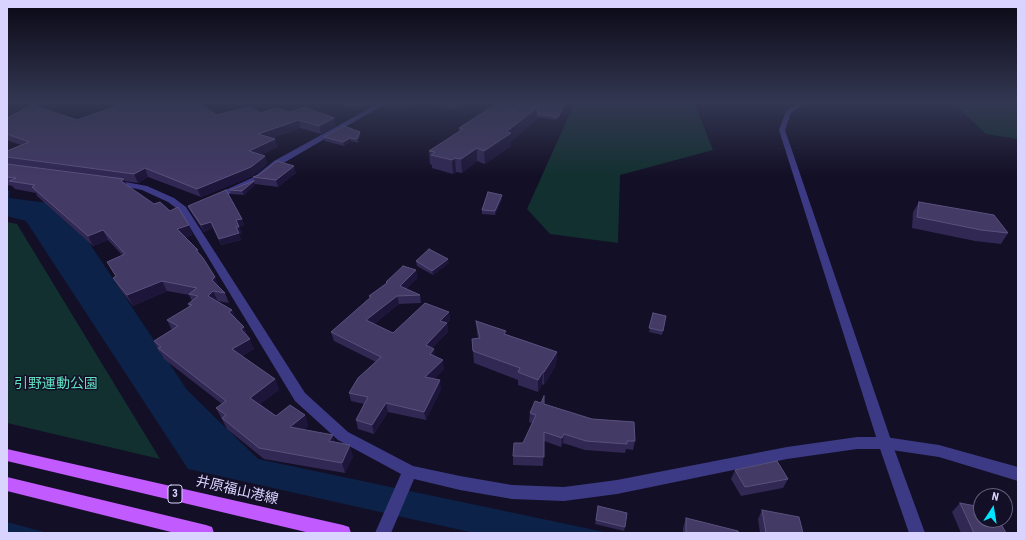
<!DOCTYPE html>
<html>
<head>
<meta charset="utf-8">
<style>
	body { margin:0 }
	#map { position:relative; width:1025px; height:540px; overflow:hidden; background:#130f26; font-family:"Roboto Condensed",sans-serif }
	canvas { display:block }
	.frame { position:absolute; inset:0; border:8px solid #d9d4ff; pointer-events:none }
	.north { position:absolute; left:973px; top:488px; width:40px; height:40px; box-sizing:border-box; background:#130f26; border:1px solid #625e7d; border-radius:50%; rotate:12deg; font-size:11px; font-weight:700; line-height:16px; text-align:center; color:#d9d4ff }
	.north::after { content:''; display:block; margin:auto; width:14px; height:18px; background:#00e5ff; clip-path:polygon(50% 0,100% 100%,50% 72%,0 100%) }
</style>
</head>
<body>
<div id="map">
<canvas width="1025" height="540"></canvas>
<div class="frame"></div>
<div class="north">N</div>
</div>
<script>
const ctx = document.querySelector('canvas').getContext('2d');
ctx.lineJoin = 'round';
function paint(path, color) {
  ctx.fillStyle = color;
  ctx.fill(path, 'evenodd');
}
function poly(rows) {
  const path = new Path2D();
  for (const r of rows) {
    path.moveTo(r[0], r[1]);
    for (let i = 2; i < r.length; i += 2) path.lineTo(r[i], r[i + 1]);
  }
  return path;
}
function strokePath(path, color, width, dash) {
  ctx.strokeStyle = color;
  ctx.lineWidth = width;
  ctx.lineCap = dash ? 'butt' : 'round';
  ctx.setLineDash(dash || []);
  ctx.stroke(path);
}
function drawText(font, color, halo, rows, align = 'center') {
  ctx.font = font + ' "Roboto Condensed","Noto Sans JP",sans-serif';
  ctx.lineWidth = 3;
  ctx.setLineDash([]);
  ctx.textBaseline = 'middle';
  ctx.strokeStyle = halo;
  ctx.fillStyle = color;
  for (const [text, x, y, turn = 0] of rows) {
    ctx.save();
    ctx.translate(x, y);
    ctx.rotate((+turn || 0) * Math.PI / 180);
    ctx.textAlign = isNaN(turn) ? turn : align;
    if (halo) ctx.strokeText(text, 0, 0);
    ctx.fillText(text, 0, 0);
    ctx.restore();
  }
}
const green = poly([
	[575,102,694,102,713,150,620,175,618,243,550,234,527,209],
	[952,102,1018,102,1018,139,986,134],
	[7,222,17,224,160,459,7,423]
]);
const water = poly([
	[7,190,10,191,9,198,64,205,187,390,258,459,609,533,474,533,188,469,26,221,7,216],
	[7,522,48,533,7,533]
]);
const minor = poly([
	[381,102,388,102,280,165,260,181,217,199,211,199,210,197,254,177,274,161,381,102],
	[109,179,147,186,174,198,186,207,305,393,348,432,413,466,460,476,512,485,564,487,617,480,787,447,857,437,885,437,939,445,1018,467,1018,481,939,457,885,449,857,449,787,459,617,494,564,501,512,499,460,490,414,479,391,533,375,533,401,474,338,440,295,401,180,211,168,202,142,190,109,183,109,179]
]);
const tertiary = poly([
	[801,102,807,102,791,113,785,130,892,443,925,533,909,533,878,443,779,130,786,111,801,102]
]);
const primary = poly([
	[7,449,343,525,349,527,351,533,310,533,7,461,7,449],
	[7,477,206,525,212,527,214,533,175,533,7,491,7,477]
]);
const wall = poly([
	[203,102,199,104,217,115,290,112,334,118,335,126,321,134,300,128,272,138,275,139,277,147,261,155,265,156,267,164,253,176,201,197,148,177,138,183,125,181,127,185,193,235,185,237,201,255,215,277,218,286,225,293,229,303,218,301,217,301,232,310,236,319,244,327,247,335,254,349,242,356,275,379,279,390,260,404,276,416,305,415,308,426,303,430,335,442,353,456,345,473,264,459,227,429,216,408,222,404,164,359,161,353,159,352,154,341,172,330,167,320,189,307,188,304,192,301,189,295,167,291,133,306,119,288,113,278,116,277,107,262,122,255,108,240,93,246,37,196,36,193,15,189,12,186,7,185,7,151,21,145,7,140,7,118,77,120],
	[431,102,466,102,459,108,455,110],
	[537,102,567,102,557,120,537,117,537,119,511,141,511,146,485,164,477,161,462,173,456,172,453,174,432,168,432,165,430,164,429,151,459,131,459,128,514,107,533,106],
	[360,132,360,135,358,143,351,141,344,146,325,141,324,137],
	[296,173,278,187,255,184,253,177],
	[254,181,255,185,244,195,231,194,230,190],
	[502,195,502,199,495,215,482,214,482,210],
	[919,202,1008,233,1001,244,975,241,912,228,913,212],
	[188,206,242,219,244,225,239,227,242,233,239,234,241,240,221,245,213,228,204,232,191,212],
	[416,261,449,263,433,275,417,266],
	[416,270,417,278,406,289,420,295,421,303,399,304,374,324,393,333,449,312,450,320,447,323,448,332,432,348,435,356,444,369,434,379,441,389,426,420,388,412,374,434,358,429,356,420,364,404,351,401,349,393,376,362,334,341,331,332,370,298,369,296,386,284,386,282],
	[653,313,666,316,662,335,649,332],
	[476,321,506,334,557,352,556,365,544,385,542,384,538,392,518,385,518,380,474,363,472,339,478,338,477,333],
	[544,404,635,441,633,450,626,449,625,453,585,450,563,443,561,447,544,441,543,466,513,465,513,456,523,443,532,423,529,422,530,413],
	[735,470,788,479,783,488,741,496,731,479],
	[960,503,1006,533,961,533,952,512],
	[598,506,625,527,624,531,595,524],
	[762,510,803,533,760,533,758,519],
	[686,518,739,533,683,533,683,528]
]);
const shadedWall = poly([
	[192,102,203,102,193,106],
	[370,102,379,102,365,109,346,111,345,106],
	[407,102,427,102,409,106,380,108,380,104],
	[461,102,466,102,459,108,455,110,454,105],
	[566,102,567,102,557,120,558,117],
	[538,107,537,119,511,141,511,146,485,164,484,151,506,132],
	[334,118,335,126,321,134,319,126],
	[299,120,300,128,260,142,258,134],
	[360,132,360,135,358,143,357,139],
	[350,138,351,141,344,146,343,142],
	[275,139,277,147,252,160,249,151],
	[477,148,477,161,462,173,461,159],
	[265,156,267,164,253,176,201,197,197,189],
	[455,158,456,172,453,174,452,160],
	[294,166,296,173,278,187,276,180],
	[145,168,148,177,138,183,134,174],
	[124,179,128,188,121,181],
	[254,181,255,185,244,195,242,191],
	[502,195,502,199,495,215,495,211],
	[242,219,244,225,239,227,236,220],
	[211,222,213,228,204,232,201,225],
	[189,225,193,235,181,238,177,229],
	[236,227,239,227,242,233,239,234,241,240,221,245,219,239],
	[103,230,108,240,93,246,88,236],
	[196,250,198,250,202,259],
	[448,259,449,263,433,275,432,271],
	[416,270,417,278,401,294,400,286],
	[215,277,219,287,212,280],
	[162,281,167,291,133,306,127,295],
	[213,291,218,301,212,306,208,296],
	[397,296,399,304,368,329,366,320],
	[232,310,236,321,229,312],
	[449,312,450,320,441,329,440,321],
	[447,323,448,332,427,354,426,345],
	[244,327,248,338,241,329],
	[250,339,254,349,236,359,232,349],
	[434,349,435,358,430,354],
	[557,352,556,365,544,385,544,372],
	[443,360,444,369,427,386,425,377],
	[543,372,542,384,538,392,538,380],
	[275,379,279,390,255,408,250,398],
	[440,380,441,389,426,420,424,412],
	[386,403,388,412,374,434,372,425],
	[305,415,308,426,294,438,290,427],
	[564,434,563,443,561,447,562,438],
	[333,435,336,446,329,441],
	[350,445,353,456,345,473,342,463]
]);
const building = poly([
	[128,102,195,102,217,115,249,107,261,113,276,108,290,112,305,107,334,118,319,126,299,120,258,134,275,139,249,151,265,156,251,167,197,189,145,168,134,174,7,157,7,151,29,142,7,134,7,118,32,105,77,120,128,102],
	[344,102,370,102,364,105,345,106,344,102],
	[383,102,407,102,380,104,383,102],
	[444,102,461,102,459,104,454,105,444,102],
	[537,102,566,102,558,117,537,114,538,107,533,106,537,102],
	[498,103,514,107,520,103,538,107,506,132,511,133,484,151,477,148,461,159,455,158,452,160,431,155,435,152,429,151,463,129,459,128,498,103],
	[344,126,360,132,357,139,350,138,343,142,324,137,344,126],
	[277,161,294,166,276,180,253,177,259,175,277,161],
	[7,164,124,179,121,181,154,204,160,202,170,211,178,207,189,225,177,229,198,250,196,250,203,258,215,277,212,280,225,293,213,291,208,296,232,310,229,312,244,327,241,329,250,339,232,349,275,379,250,398,276,416,290,405,305,415,290,427,333,435,329,441,350,445,342,463,259,448,222,418,226,415,216,408,226,401,158,348,161,347,154,341,178,326,167,320,192,305,188,304,198,296,189,294,197,288,162,281,127,295,113,278,116,276,107,262,125,254,103,230,88,236,32,187,35,185,9,181,16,178,7,177,7,164],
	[254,181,242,191,230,190,254,181],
	[226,190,242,219,236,220,239,227,236,227,239,233,219,239,211,222,201,225,188,206,226,190],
	[488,192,502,195,495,211,482,210,488,192],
	[919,202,994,215,1008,233,981,230,917,217,919,202],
	[429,249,448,259,432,271,416,261,429,249],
	[403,266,416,270,400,286,420,295,397,296,366,320,393,333,425,303,449,312,440,321,447,323,426,345,434,349,430,354,443,360,425,377,440,380,424,412,386,403,372,425,356,420,368,397,349,393,358,378,381,357,331,332,371,297,369,296,387,283,386,282,403,266],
	[653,313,666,316,663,331,649,328,653,313],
	[476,321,506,331,504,334,557,352,544,372,543,372,538,380,518,372,520,368,473,351,472,339,480,338,476,321],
	[544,396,544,404,592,419,634,422,635,441,627,441,627,444,586,441,564,434,562,438,544,432,544,457,513,456,514,443,523,443,536,415,530,413,535,401,541,403,544,396],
	[777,461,788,479,745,487,735,470,777,461],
	[960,503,981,507,981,520,999,520,1006,533,974,533,960,503],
	[598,506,627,513,625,527,596,520,598,506],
	[762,510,799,517,803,533,766,533,762,510],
	[686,518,738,531,739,533,686,533,686,518]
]);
const shields = [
	[175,494,14]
];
const shieldNames = [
	["3",175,494]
];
const nearParknames = [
	["引野運動公園",56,384]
];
const nearStreetnames = [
	["井原福山港線",237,491,13]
];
paint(green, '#12302f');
paint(water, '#0c2248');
paint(minor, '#3d3a85');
paint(tertiary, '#3d3a85');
paint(primary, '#c25bff');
paint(wall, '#312854');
paint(shadedWall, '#1d163a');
paint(building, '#433a66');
strokePath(building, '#5a527e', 1);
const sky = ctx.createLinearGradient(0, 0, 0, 177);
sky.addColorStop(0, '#0a0815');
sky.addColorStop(0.58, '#333752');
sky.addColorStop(1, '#33375200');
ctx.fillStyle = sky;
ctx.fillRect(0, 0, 1025, 177);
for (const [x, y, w] of shields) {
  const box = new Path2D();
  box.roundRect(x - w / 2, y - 9, w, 18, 3);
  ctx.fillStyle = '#130f26';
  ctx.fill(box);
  strokePath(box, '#d9d4ff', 1);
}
drawText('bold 11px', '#d9d4ff', null, shieldNames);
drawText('14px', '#5fe0c0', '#130f26', nearParknames);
drawText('14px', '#d9d4ff', '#130f26', nearStreetnames);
</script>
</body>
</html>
